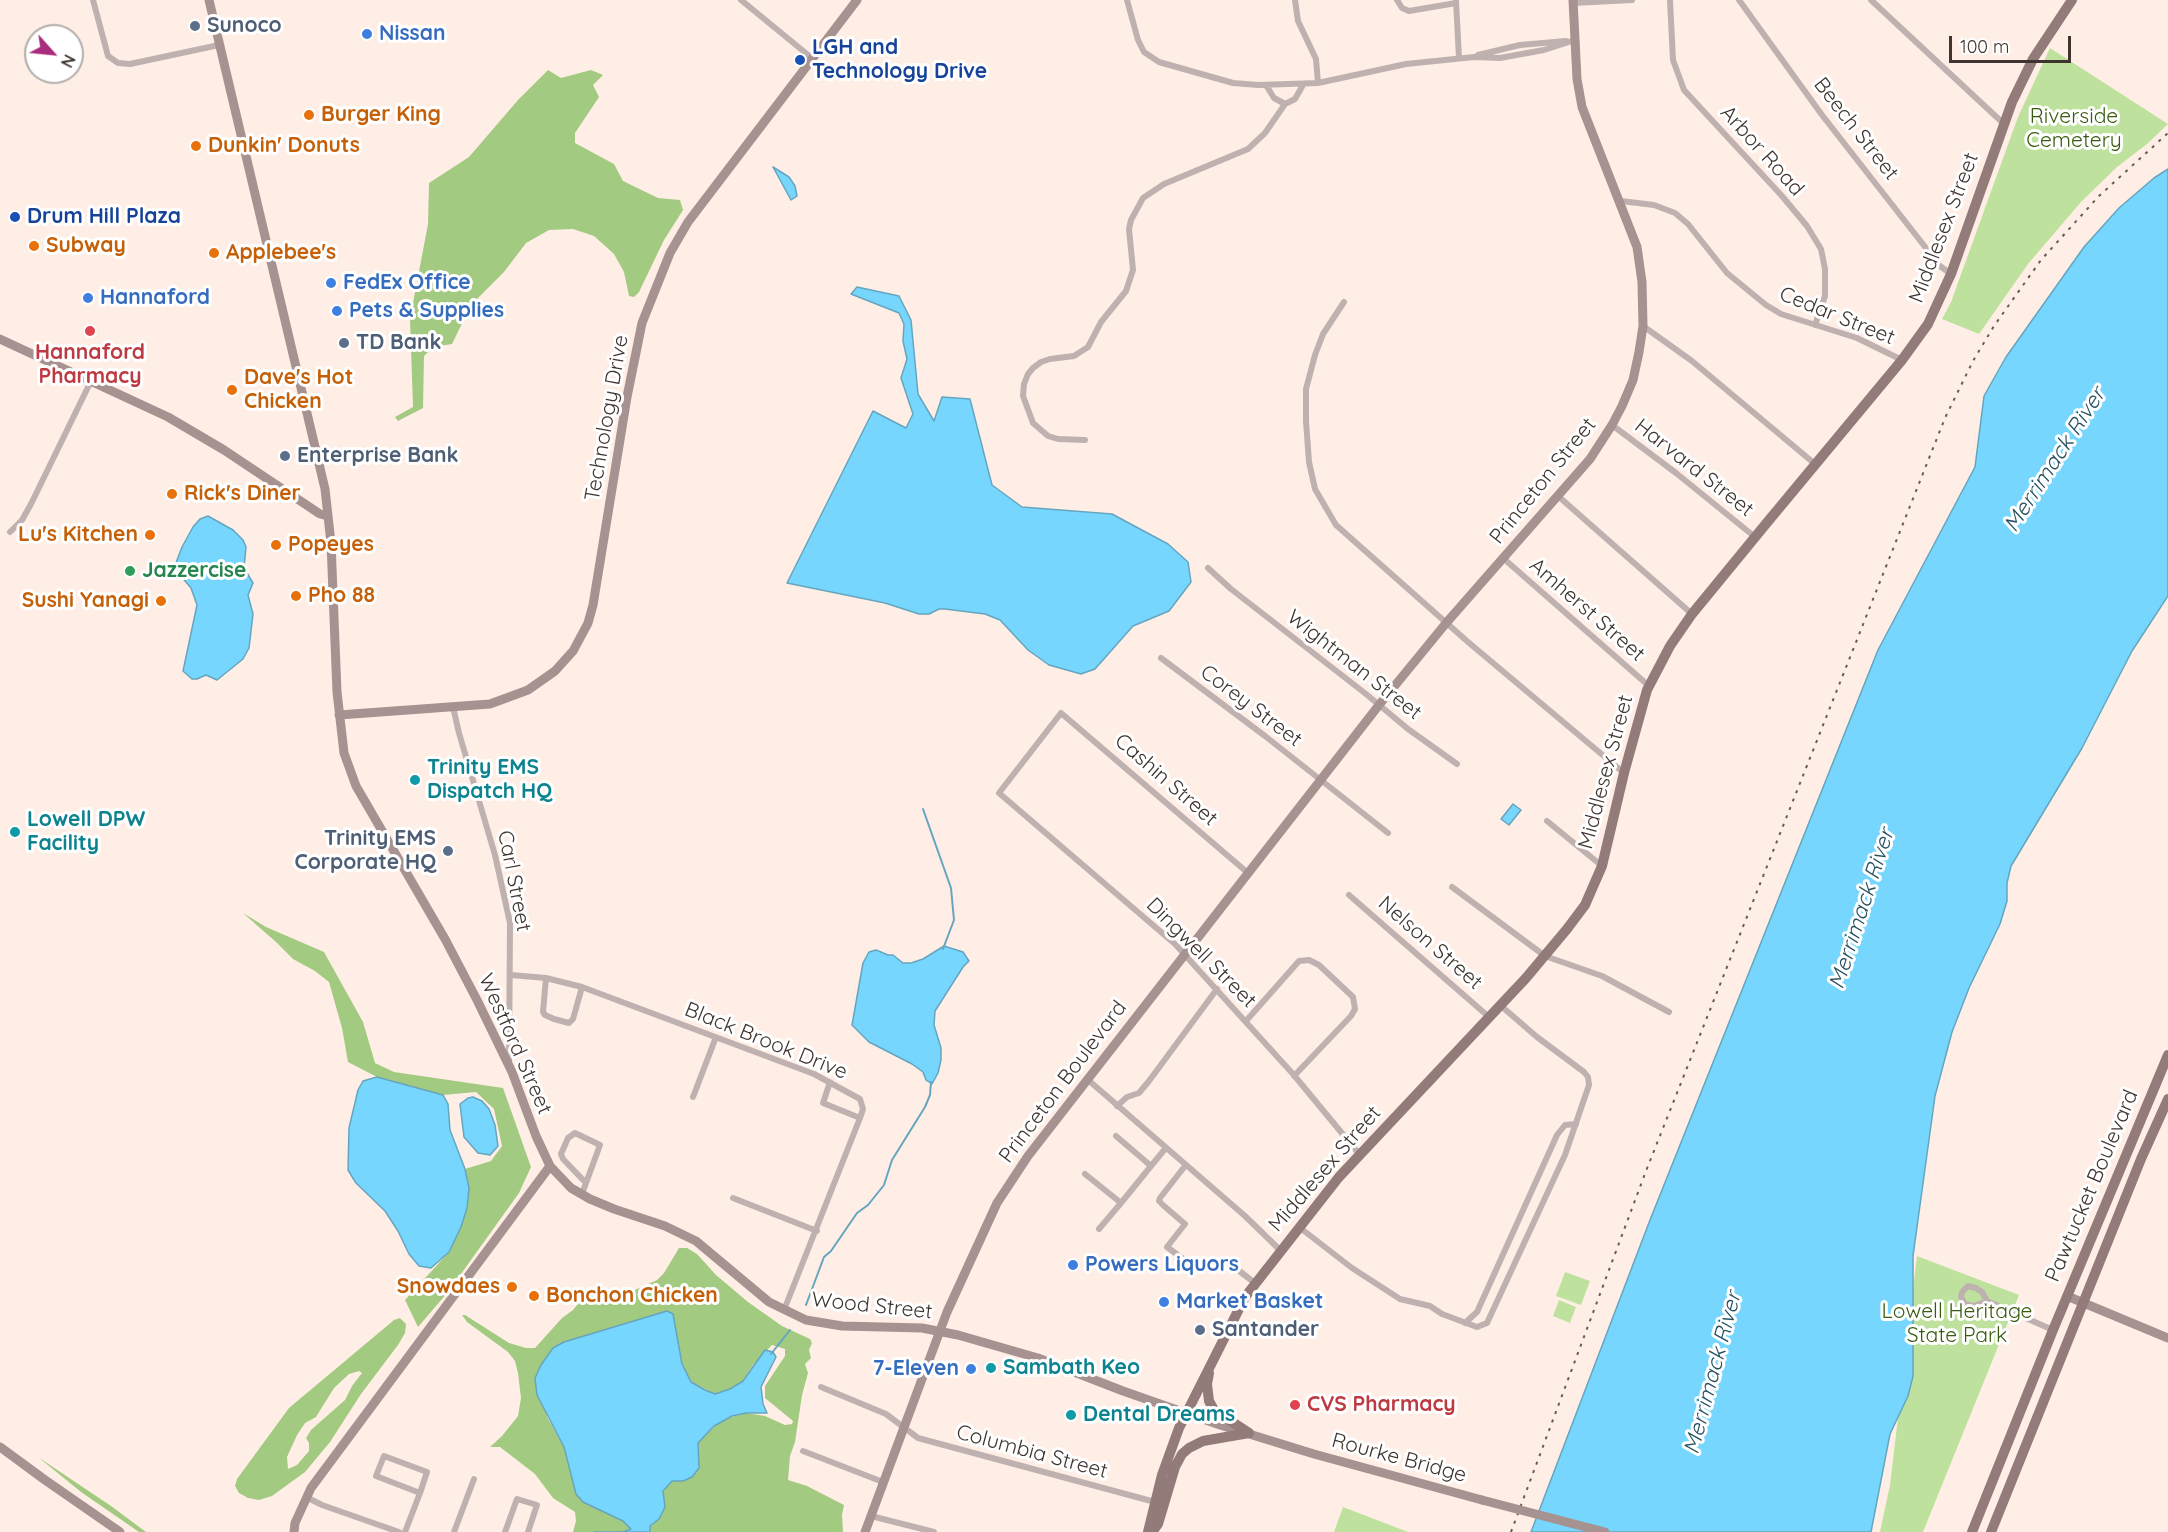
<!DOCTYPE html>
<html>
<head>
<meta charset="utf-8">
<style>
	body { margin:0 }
	#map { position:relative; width:2168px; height:1532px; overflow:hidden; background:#ffeee5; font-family:Quicksand,sans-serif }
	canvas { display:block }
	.north { position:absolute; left:24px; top:24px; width:60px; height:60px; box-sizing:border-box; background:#fff; border:2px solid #b2aeac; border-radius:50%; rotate:117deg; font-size:16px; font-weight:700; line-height:24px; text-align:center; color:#3f342f }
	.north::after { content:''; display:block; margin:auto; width:21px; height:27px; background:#a92c7d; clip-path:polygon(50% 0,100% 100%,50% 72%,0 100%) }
	.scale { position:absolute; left:1949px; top:36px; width:122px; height:27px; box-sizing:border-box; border:3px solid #3f342f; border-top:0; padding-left:8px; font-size:18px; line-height:21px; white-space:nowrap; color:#3f342f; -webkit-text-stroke:4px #fff; paint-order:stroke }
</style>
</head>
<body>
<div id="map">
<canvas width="2168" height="1532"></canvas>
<div class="north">N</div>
<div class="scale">100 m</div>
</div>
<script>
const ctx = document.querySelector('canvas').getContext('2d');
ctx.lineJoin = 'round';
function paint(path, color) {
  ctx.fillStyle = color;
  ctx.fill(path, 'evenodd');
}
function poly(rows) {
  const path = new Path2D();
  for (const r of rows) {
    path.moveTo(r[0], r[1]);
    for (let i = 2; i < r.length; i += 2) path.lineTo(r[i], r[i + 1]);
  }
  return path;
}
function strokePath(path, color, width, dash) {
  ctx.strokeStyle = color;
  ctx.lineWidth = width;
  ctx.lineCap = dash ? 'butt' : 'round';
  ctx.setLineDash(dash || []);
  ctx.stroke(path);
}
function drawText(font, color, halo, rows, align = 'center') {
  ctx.font = font + ' Quicksand,sans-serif';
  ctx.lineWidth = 6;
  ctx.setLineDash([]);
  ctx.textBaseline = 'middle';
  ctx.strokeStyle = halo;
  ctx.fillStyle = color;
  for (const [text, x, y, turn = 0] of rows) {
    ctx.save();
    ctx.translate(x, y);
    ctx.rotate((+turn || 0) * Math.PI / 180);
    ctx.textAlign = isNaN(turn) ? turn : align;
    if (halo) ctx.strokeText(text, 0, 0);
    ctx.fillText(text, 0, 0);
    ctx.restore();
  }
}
const green = poly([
	[2050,48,2168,124,2147,144,2117,167,2081,202,2028,264,1979,334,1942,319,1951,302,2018,117],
	[1917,1256,2019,1295,1923,1532,1880,1532,1890,1485],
	[1565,1272,1590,1281,1581,1305,1556,1296],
	[1559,1300,1576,1307,1570,1323,1553,1316],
	[1343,1507,1408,1532,1334,1532]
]);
const forest = poly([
	[548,70,561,78,591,70,603,75,593,85,599,97,575,133,575,143,614,164,623,181,658,198,680,200,683,210,664,240,639,292,634,297,629,296,624,272,614,254,594,236,573,229,549,230,526,243,504,272,471,305,452,344,433,347,424,356,423,408,398,421,395,417,413,407,410,319,428,224,429,183,469,157,518,100],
	[243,913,266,927,324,952,363,1022,375,1063,394,1072,503,1088,531,1167,519,1193,448,1292,418,1327,405,1300,449,1252,467,1208,469,1188,465,1169,491,1161,502,1146,494,1109,476,1092,443,1095,377,1077,348,1062,342,1028,329,982,315,971,293,959,276,942],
	[679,1248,687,1248,697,1254,716,1275,748,1302,782,1326,810,1339,812,1343,809,1350,811,1358,805,1364,808,1373,802,1395,795,1442,790,1456,788,1480,807,1486,844,1505,842,1515,843,1532,650,1532,650,1526,659,1519,663,1492,672,1481,683,1481,699,1468,698,1443,721,1420,746,1413,765,1416,785,1425,792,1424,793,1421,765,1398,765,1386,785,1356,785,1349,772,1345,753,1365,743,1381,730,1389,715,1394,691,1382,682,1364,673,1314,667,1311,564,1342,553,1348,547,1417,564,1447,576,1494,583,1502,623,1521,631,1529,623,1532,573,1532,576,1521,575,1512,553,1498,535,1474,500,1447,490,1447,502,1436,518,1416,521,1398,518,1373,515,1361,508,1352,467,1322,462,1315,465,1315,509,1343,526,1348,535,1348,562,1318,573,1310,586,1294,618,1294,635,1290,657,1280,664,1273],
	[400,1318,406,1324,405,1333,398,1345,361,1394,330,1442,305,1472,272,1496,259,1500,248,1498,239,1493,235,1486,237,1479,289,1408,394,1320],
	[359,1371,362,1373,352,1386,345,1400,311,1430,306,1438,309,1443,309,1451,297,1465,288,1469,287,1457,297,1435,305,1423,316,1417,334,1388,349,1374],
	[38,1457,111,1506,146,1532,139,1532,81,1492]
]);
const water = poly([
	[773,167,789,177,795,186,797,196,791,200,773,167],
	[2168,169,2168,596,2132,651,2082,748,2011,866,2007,883,2007,901,2000,924,1969,988,1952,1032,1935,1096,1913,1256,1913,1376,1908,1396,1890,1434,1871,1532,1531,1532,1650,1220,1878,650,1975,467,1984,396,2006,357,2084,247,2119,208,2154,178,2168,169],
	[857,287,899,296,911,320,918,394,934,421,942,397,970,399,992,485,1022,507,1112,514,1168,544,1188,562,1191,582,1169,611,1133,626,1095,669,1081,674,1049,665,1028,650,1000,620,985,614,945,609,939,609,929,614,919,614,885,603,787,583,873,411,906,428,913,414,901,378,907,359,903,341,904,324,899,313,851,294,857,287],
	[208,516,233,530,243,540,246,547,244,568,253,583,248,595,253,614,249,648,243,659,217,680,206,675,197,679,192,679,183,671,197,605,191,588,174,568,182,547,193,527,200,519,208,516],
	[1513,804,1521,810,1509,825,1501,819,1513,804],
	[944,946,963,952,969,961,963,967,935,1011,934,1025,941,1048,941,1060,938,1073,932,1084,926,1080,923,1072,912,1064,869,1042,852,1025,863,963,869,952,876,950,888,955,893,955,903,963,911,963,923,959,944,946],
	[377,1077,443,1095,448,1104,450,1130,465,1169,469,1188,467,1208,461,1227,449,1252,431,1268,419,1266,409,1254,398,1231,385,1211,356,1183,348,1170,349,1128,358,1090,363,1081,377,1077],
	[473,1097,482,1101,489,1109,495,1125,498,1146,490,1155,478,1153,464,1137,460,1104,468,1098,473,1097],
	[667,1311,673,1314,682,1364,691,1382,705,1390,715,1394,730,1389,743,1381,765,1350,773,1352,776,1357,761,1387,763,1404,767,1413,746,1413,732,1416,714,1426,698,1443,699,1468,692,1477,683,1481,672,1481,663,1491,665,1507,659,1519,650,1526,650,1532,594,1532,623,1532,631,1529,623,1521,583,1502,576,1494,564,1447,537,1395,535,1378,541,1365,553,1348,564,1342,667,1311]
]);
const stream = poly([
	[923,809,951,888,954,920,943,949],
	[806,1305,824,1257,831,1251,857,1213,868,1205,884,1185,892,1160,925,1107,930,1095,931,1082],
	[771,1354,790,1330]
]);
const street = poly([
	[93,0,108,56,118,63,130,64,219,45],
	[741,0,813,59],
	[1127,0,1138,40,1144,52,1159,62,1233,83,1258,85,1318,83,1316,59,1298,21,1295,0],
	[1397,0,1402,8,1409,11,1456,3],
	[1670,0,1673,60,1684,90,1782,196,1807,226,1821,249,1825,269,1825,296,1815,325],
	[1739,0,1822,115,1940,266,1951,274],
	[1871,0,2004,124],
	[1456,1,1459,58],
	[1573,3,1632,0],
	[1478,55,1520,45,1566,41],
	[1318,83,1406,64,1474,57,1500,58,1544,50,1575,40],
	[1266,85,1274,98,1285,104],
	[1621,201,1654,205,1675,213,1688,224,1727,273,1766,305,1781,314,1857,338,1902,360],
	[1344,302,1323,334,1315,355,1306,389,1306,421,1309,462,1315,489,1336,525,1468,642,1624,773],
	[1643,326,1692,361,1815,464],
	[1612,425,1676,473,1755,537],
	[1085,440,1058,439,1048,436,1033,423,1023,396,1024,384,1028,374,1033,368,1041,362,1050,359,1074,356,1088,347,1101,322,1126,291,1133,270,1129,229,1131,220,1143,198,1164,184,1248,149,1265,133,1285,104,1295,99,1303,85],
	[1558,496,1692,614],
	[10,532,22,520,31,504,91,381],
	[1503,558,1649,686],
	[1208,568,1231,589,1366,694,1408,729,1457,764],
	[1161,658,1265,736,1388,833],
	[453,707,459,733,495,855,510,923,509,1065],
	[1547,821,1602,866],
	[1248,873,1061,713,999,793,1175,944,1293,1074,1360,1155],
	[1452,887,1545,956,1602,976,1669,1012],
	[1349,895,1489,1017],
	[511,975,546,978,582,987,814,1074,860,1099,863,1109,860,1118,784,1310],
	[546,978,543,1012,545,1015,554,1019,569,1023,573,1019,582,987],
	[1246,1021,1299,961,1309,960,1319,965,1353,997,1355,1009,1351,1016,1294,1076],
	[1087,1079,1245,1216,1280,1250],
	[830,1082,823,1103,860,1118],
	[693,1097,716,1037],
	[1117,1106,1127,1097,1139,1093,1149,1081,1217,989],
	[1116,1136,1151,1166,1121,1203],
	[1151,1166,1165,1149],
	[1185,1166,1160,1198,1159,1201,1164,1206,1185,1224,1167,1247,1194,1267,1207,1269,1215,1267,1225,1260,1255,1283],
	[1085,1174,1121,1203,1099,1229],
	[582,1194,586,1183,563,1159,561,1154,568,1138,575,1133,600,1145,586,1183],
	[733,1198,817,1231],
	[1299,1227,1352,1268,1400,1299,1430,1306,1442,1314,1477,1327,1487,1323,1565,1155,1589,1085,1588,1077,1584,1072,1537,1037,1500,1005],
	[1987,1301,1982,1292,1976,1288,1968,1286,1962,1292,1961,1297,1965,1304,1974,1306,1987,1301,2053,1330],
	[1465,1323,1477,1312,1557,1135,1565,1125,1576,1124],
	[821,1387,886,1414,918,1438,1155,1502],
	[803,1451,883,1482],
	[306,1497,322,1505,399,1532],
	[871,1516,934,1532],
	[405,1532,420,1493,427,1472,384,1456,376,1476,420,1493],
	[454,1532,474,1479],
	[505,1532,517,1499,537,1505,528,1532]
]);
const secondary = poly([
	[209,0,325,489,331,543,337,692,344,753,356,786,445,939,477,1000,512,1072,536,1136,550,1166,571,1188,590,1199,614,1209,665,1226,696,1241,769,1302,806,1320,842,1326,922,1328,958,1335,1038,1358,1123,1391,1220,1425,1314,1454,1482,1500],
	[0,339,168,417,224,450,320,514,328,516],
	[339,715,490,704,528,690,555,671,573,651,588,623,593,605,627,397,642,323,670,253,688,222,857,0],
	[2067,1296,2168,1338],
	[0,1447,45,1480,120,1532],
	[294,1532,295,1523,311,1488,550,1166],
	[865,1532,947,1312,997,1203,1028,1156,1379,705,1447,622,1590,459,1612,425,1622,406,1633,380,1639,352,1643,326,1642,282,1637,247,1582,107,1577,79,1573,0]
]);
const primary = poly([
	[1209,1373,1207,1384,1209,1401,1214,1410,1249,1433],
	[1148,1532,1162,1475,1179,1428,1245,1297,1339,1177,1526,978,1567,929,1585,905,1602,866,1624,773,1647,690,1670,646,1692,614,1765,525,1902,360,1928,324,1951,274,2012,102,2033,59,2072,0],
	[1152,1532,1158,1524,1175,1467,1182,1454,1189,1448,1203,1441,1249,1433],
	[1972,1532,2053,1330,2168,1055],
	[1991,1532,2141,1159,2168,1099]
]);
const rail = poly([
	[1511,1532,1646,1171,1945,418,1973,361,1994,326,2041,260,2099,196,2168,133]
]);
const secondaryBridge = poly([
	[1482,1500,1605,1532]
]);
const markers = [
	[195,26,6,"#5c6f8a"],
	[367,34,6,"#3f7fe0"],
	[800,60,6,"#1a4fb4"],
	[309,115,6,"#e8710a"],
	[196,146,6,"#e8710a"],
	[15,217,6,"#1a4fb4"],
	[34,246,6,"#e8710a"],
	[214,253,6,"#e8710a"],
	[331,283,6,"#3f7fe0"],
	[88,298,6,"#3f7fe0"],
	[337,311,6,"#3f7fe0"],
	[90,331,6,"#e0444e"],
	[344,343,6,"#5c6f8a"],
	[232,390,6,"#e8710a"],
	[285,456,6,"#5c6f8a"],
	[172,494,6,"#e8710a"],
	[150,535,6,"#e8710a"],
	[276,545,6,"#e8710a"],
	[130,571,6,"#2e9e5b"],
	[296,596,6,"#e8710a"],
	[161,601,6,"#e8710a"],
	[415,780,6,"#0f9aa8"],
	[15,832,6,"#0f9aa8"],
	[448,851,6,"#5c6f8a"],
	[1073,1265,6,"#3f7fe0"],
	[512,1287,6,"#e8710a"],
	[534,1296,6,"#e8710a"],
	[1164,1302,6,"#3f7fe0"],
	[1200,1330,6,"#5c6f8a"],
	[991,1368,6,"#0f9aa8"],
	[971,1369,6,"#3f7fe0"],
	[1295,1405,6,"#e0444e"],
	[1071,1415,6,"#0f9aa8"]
];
const serviceNames = [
	["Sunoco",207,26],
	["TD Bank",356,343],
	["Enterprise Bank",297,456],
	["Trinity EMS",436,839,"right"],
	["Corporate HQ",436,863,"right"],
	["Santander",1212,1330]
];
const shopNames = [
	["Nissan",379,34],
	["FedEx Office",343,283],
	["Hannaford",100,298],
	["Pets & Supplies",349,311],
	["Powers Liquors",1085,1265],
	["Market Basket",1176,1302],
	["7-Eleven",959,1369,"right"]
];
const transitNames = [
	["LGH and",812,48],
	["Technology Drive",812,72],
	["Drum Hill Plaza",27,217]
];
const foodNames = [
	["Burger King",321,115],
	["Dunkin' Donuts",208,146],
	["Subway",46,246],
	["Applebee's",226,253],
	["Dave's Hot",244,378],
	["Chicken",244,402],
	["Rick's Diner",184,494],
	["Lu's Kitchen",138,535,"right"],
	["Popeyes",288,545],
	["Pho 88",308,596],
	["Sushi Yanagi",149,601,"right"],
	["Snowdaes",500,1287,"right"],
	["Bonchon Chicken",546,1296]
];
const parkNames = [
	["Riverside",2074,117],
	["Cemetery",2074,141],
	["Lowell Heritage",1957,1312],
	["State Park",1957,1336]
];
const streetNames = [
	["Beech Street",1856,129,52],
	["Arbor Road",1762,151,48],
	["Middlesex Street",1944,228,-69],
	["Cedar Street",1837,316,22],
	["Technology Drive",607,418,-80],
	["Harvard Street",1694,468,38],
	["Princeton Street",1543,481,-51],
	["Amherst Street",1587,610,41],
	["Wightman Street",1354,665,38],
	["Corey Street",1251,706,37],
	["Middlesex Street",1606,772,-75],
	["Cashin Street",1166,780,41],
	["Carl Street",514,881,79],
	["Nelson Street",1430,943,41],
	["Dingwell Street",1201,953,45],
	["Black Brook Drive",766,1041,22],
	["Westford Street",515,1044,66],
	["Princeton Boulevard",1063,1082,-53],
	["Middlesex Street",1325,1169,-49],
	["Pawtucket Boulevard",2092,1186,-67],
	["Wood Street",872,1306,6],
	["Columbia Street",1032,1452,15],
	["Rourke Bridge",1399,1458,15]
];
const healthNames = [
	["Hannaford",90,353],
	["Pharmacy",90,377],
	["CVS Pharmacy",1307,1405,"left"]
];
const leisureNames = [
	["Jazzercise",142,571]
];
const cultureNames = [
	["Trinity EMS",427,768],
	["Dispatch HQ",427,792],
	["Lowell DPW",27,820],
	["Facility",27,844],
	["Sambath Keo",1003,1368],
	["Dental Dreams",1083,1415]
];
const waterNames = [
	["Merrimack River",2055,460,-57],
	["Merrimack River",1862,909,-72],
	["Merrimack River",1713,1373,-75]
];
paint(green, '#bee29e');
paint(forest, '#a3ca81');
paint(water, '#76d6fd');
strokePath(water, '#66a5bf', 1.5);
strokePath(stream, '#66a5bf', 2);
strokePath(street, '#bfb1b0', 6);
strokePath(secondary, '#a69290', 9);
strokePath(primary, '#937b79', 10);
strokePath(rail, '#685c56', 2, [3, 6]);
strokePath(secondaryBridge, '#a69290', 9);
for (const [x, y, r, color] of markers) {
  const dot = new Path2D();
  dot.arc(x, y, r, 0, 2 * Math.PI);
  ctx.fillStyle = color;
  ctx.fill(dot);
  strokePath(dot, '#fff', 2);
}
drawText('bold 21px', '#4e5e75', '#fff', serviceNames, 'left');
drawText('bold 21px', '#366cbe', '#fff', shopNames, 'left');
drawText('bold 21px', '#164399', '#fff', transitNames, 'left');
drawText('bold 21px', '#c56008', '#fff', foodNames, 'left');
drawText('21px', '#3a5b0e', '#fff', parkNames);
drawText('21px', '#3f342f', '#fff', streetNames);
drawText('bold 21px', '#be3a42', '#fff', healthNames);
drawText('bold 21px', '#27864d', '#fff', leisureNames, 'left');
drawText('bold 21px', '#0d838f', '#fff', cultureNames, 'left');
drawText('italic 22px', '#275162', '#fff', waterNames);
</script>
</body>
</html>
